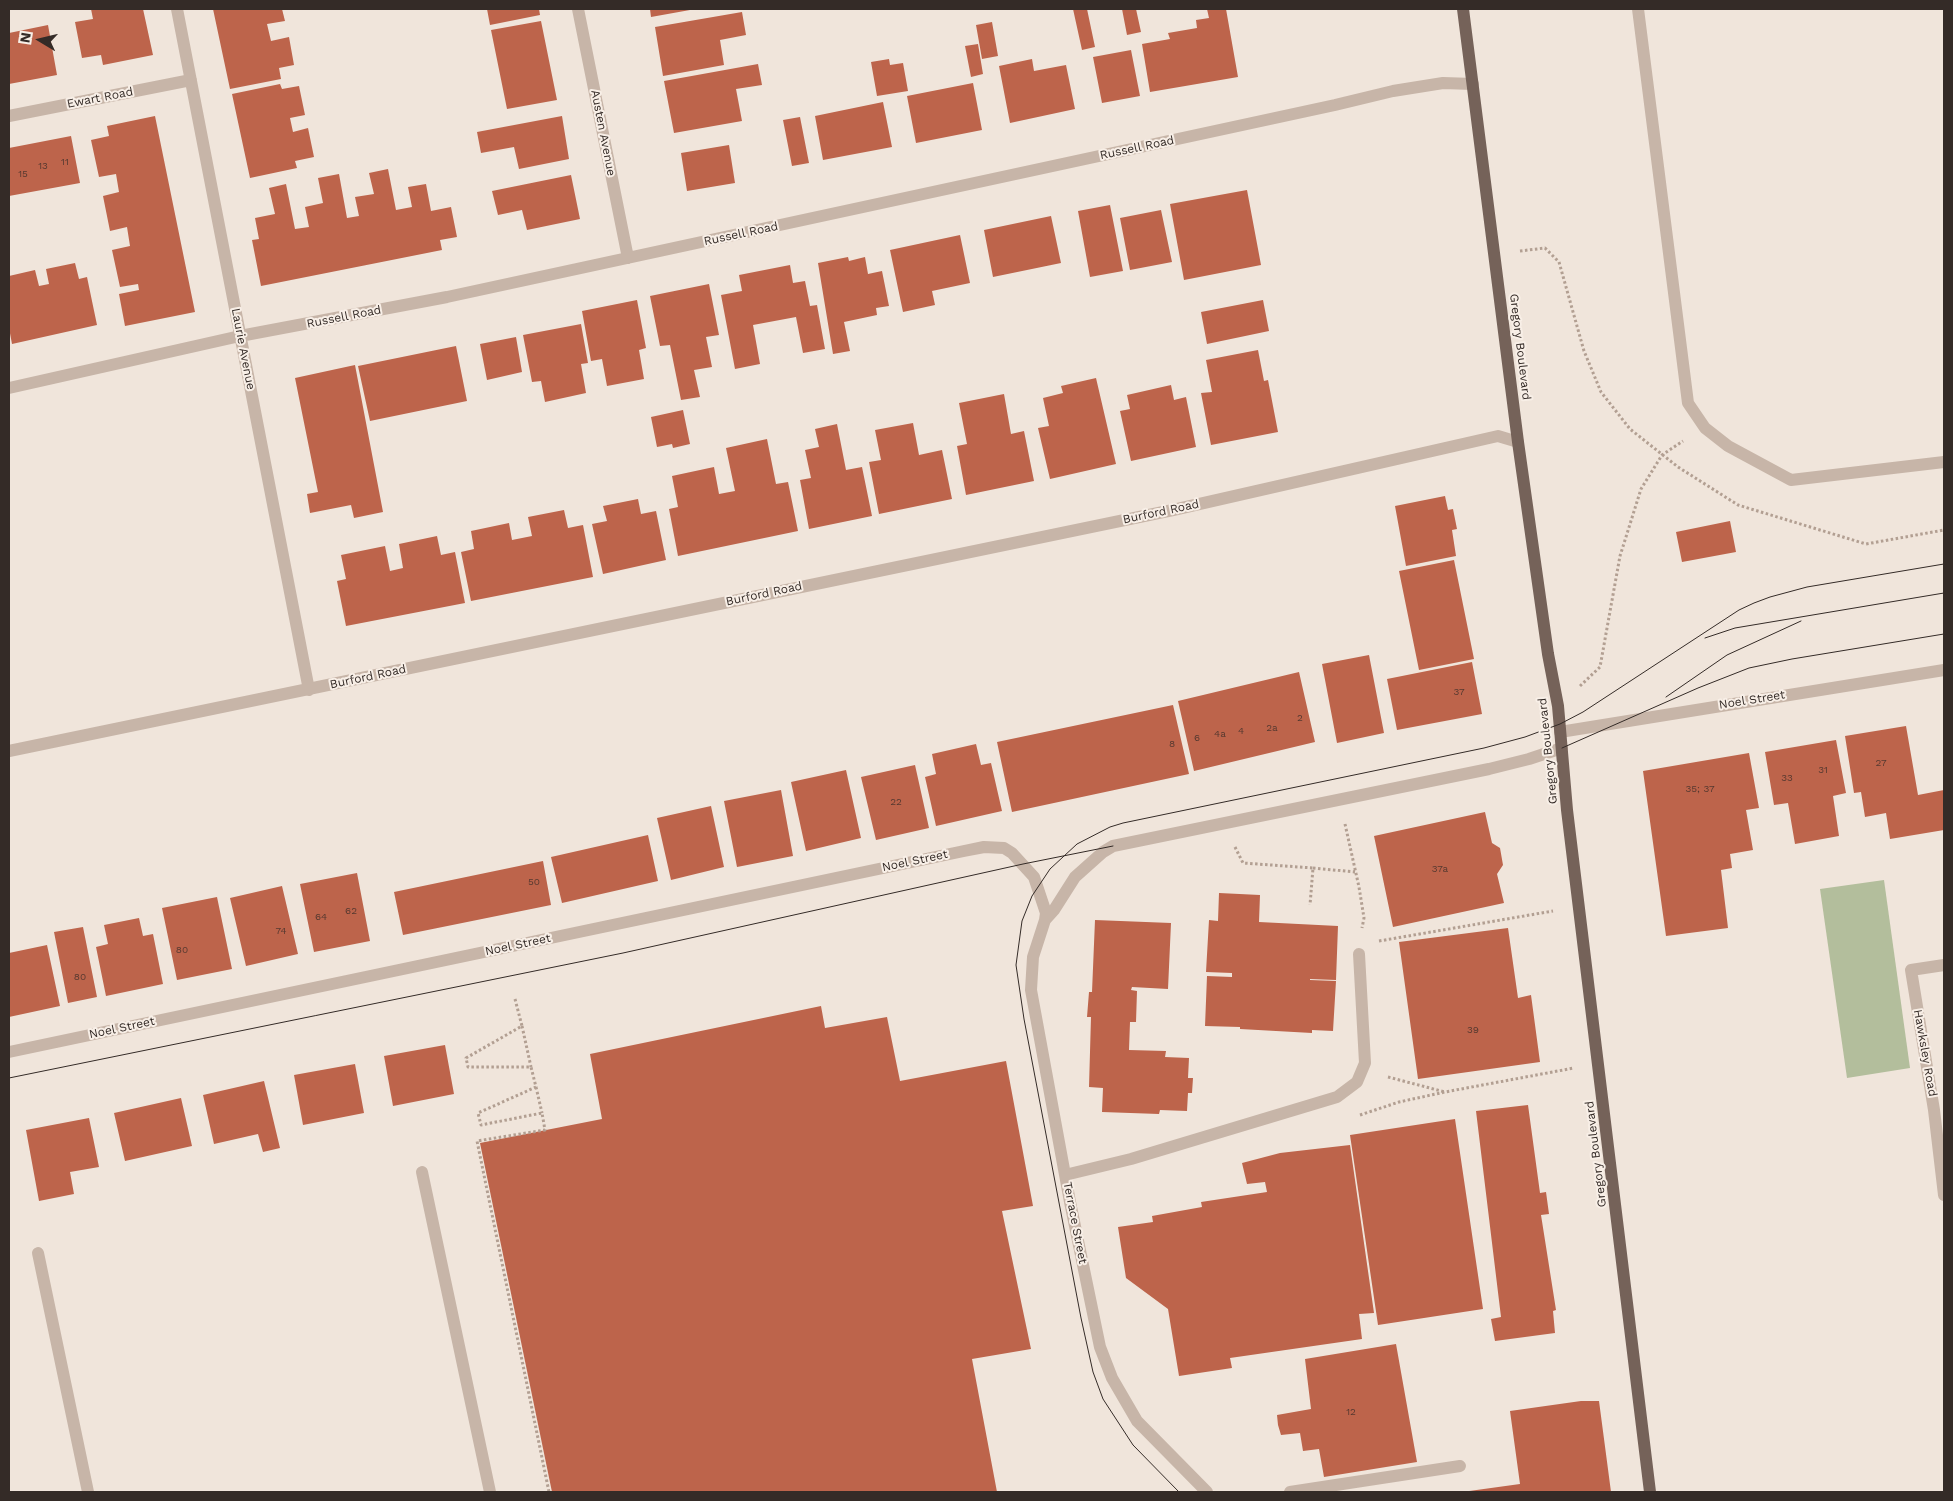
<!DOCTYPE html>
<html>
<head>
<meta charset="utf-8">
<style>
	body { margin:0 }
	#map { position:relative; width:1953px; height:1501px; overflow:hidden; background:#f0e5db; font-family:"Work Sans",sans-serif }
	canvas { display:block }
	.frame { position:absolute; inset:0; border:10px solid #342b27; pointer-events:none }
	.north { position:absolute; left:15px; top:15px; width:50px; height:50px; -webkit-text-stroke:4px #f8efe7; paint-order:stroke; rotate:279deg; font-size:14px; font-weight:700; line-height:20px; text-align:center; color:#342b27 }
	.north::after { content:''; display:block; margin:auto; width:18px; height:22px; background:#342b27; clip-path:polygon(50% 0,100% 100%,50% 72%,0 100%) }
</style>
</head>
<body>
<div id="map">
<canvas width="1953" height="1501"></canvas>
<div class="frame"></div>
<div class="north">N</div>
</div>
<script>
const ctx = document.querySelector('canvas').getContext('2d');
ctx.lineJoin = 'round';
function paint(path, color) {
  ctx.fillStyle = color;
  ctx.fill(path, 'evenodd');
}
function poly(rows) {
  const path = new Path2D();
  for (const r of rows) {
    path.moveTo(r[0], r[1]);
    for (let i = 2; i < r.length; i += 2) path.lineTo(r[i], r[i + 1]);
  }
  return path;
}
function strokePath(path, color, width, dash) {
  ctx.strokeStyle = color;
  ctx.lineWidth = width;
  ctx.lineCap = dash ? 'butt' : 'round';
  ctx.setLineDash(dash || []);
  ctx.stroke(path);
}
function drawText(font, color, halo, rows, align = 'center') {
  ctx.font = font + ' "Work Sans",sans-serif';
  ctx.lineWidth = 4;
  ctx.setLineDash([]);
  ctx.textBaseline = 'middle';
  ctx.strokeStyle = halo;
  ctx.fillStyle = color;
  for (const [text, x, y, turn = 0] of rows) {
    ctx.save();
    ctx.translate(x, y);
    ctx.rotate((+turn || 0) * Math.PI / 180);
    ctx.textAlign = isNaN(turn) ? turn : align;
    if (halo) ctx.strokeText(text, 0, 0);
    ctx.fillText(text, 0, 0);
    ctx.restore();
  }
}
const green = poly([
	[1884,880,1910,1068,1847,1078,1820,889]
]);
const building = poly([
	[91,9,143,9,153,55,103,65,101,55,82,58,75,22,93,19],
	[213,9,282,9,285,21,267,24,271,41,289,37,294,65,279,68,281,79,230,89],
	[487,9,539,9,540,15,490,25],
	[650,9,690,9,690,10,651,17],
	[1073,9,1087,9,1095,47,1082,50],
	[1122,9,1136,9,1141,32,1127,35],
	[1207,9,1226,9,1238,77,1150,92,1142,44,1170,39,1168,33,1197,28,1196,20,1209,18],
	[742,12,746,35,720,40,724,65,663,76,655,27],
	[541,21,557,100,507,109,491,30],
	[992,22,998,56,982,59,976,25],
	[48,25,57,75,9,84,9,33],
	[978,44,983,74,971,77,965,46],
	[1131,50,1140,96,1102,103,1093,57],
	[889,59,890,65,903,63,908,91,877,96,871,62],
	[1032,59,1034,71,1066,65,1075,109,1010,123,999,66],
	[758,64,762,85,736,89,742,121,674,133,664,81],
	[973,83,982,130,916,143,907,96],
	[280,84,282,89,299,86,305,115,290,118,293,132,308,128,314,157,295,161,297,168,250,178,232,94],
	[883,102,892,147,823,160,815,116],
	[155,116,195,312,125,326,119,294,139,290,138,284,120,287,112,250,130,246,127,227,110,231,103,196,119,192,116,174,99,177,91,140,109,136,107,126],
	[562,116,569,159,519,169,514,147,481,153,477,132],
	[800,117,809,163,792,166,783,120],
	[71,136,80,183,9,196,9,148],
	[729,145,735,183,687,191,681,153],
	[388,169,396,210,412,207,408,187,426,184,431,211,451,207,457,237,440,240,442,250,261,286,252,240,259,239,255,218,275,214,269,188,286,184,295,229,309,227,305,207,323,203,318,178,339,174,347,218,359,216,355,197,374,194,369,173],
	[571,175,580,219,527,230,522,210,498,215,492,191],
	[1247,190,1261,265,1184,280,1170,204],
	[1110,205,1123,271,1090,277,1078,211],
	[1161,210,1172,262,1130,270,1120,218],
	[1051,216,1061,263,993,277,984,230],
	[960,235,970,283,932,291,935,305,903,312,890,250],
	[848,257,849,261,865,257,868,274,882,271,889,306,876,308,877,315,844,322,850,351,833,354,818,263],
	[75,263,79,279,87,277,97,325,12,344,9,328,9,276,35,270,39,286,49,284,46,269],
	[790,265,793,283,805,281,810,306,817,305,825,349,803,353,796,317,753,325,760,364,735,369,721,295,742,291,739,275],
	[709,284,719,335,706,337,712,367,694,370,700,397,681,400,670,345,660,346,650,296],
	[637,300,646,348,639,350,644,379,607,386,602,359,591,361,582,311],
	[1263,300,1269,331,1207,344,1201,312],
	[581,324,588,363,581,364,586,393,545,402,541,381,532,382,523,335],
	[516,337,522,372,487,380,480,344],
	[456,346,467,401,370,421,358,366],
	[1258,350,1264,381,1268,380,1278,432,1211,445,1201,393,1212,392,1206,360],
	[355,365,383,512,354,518,351,505,310,513,307,494,318,492,295,378],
	[1096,378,1116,464,1050,479,1038,428,1049,426,1043,398,1063,393,1061,386],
	[1171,385,1174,400,1186,397,1196,447,1131,461,1120,411,1130,409,1127,395],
	[1004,394,1011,434,1024,431,1034,481,966,495,957,446,967,444,959,403],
	[683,410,690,444,673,448,672,444,657,447,651,417],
	[913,423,919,455,942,450,952,499,879,514,869,462,881,460,875,430],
	[837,424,846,470,862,467,872,516,809,529,800,480,811,478,805,450,819,447,815,429],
	[767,439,776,484,788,482,798,531,678,556,669,509,678,507,672,476,714,467,719,494,735,491,726,448],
	[1445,496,1448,510,1453,509,1457,529,1452,530,1456,556,1406,566,1395,506],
	[638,499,641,514,656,511,666,560,603,574,592,524,607,521,603,506],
	[564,510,568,528,583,525,593,577,471,601,461,552,474,549,471,531,509,523,512,540,532,536,528,517],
	[1730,521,1736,552,1682,562,1676,532],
	[437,536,441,555,455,552,465,603,346,626,337,581,346,579,341,555,385,546,390,571,403,568,399,544],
	[1454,560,1474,659,1419,670,1399,571],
	[1369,655,1384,733,1337,743,1322,664],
	[1472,662,1482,714,1397,730,1387,679],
	[1299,672,1315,742,1194,771,1178,701],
	[1173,705,1189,774,1012,812,997,742],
	[1906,726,1918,795,1944,790,1944,830,1890,839,1886,813,1865,817,1861,792,1854,793,1845,736],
	[1836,740,1846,793,1833,796,1839,836,1795,844,1788,803,1774,805,1765,752],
	[976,744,981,765,991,763,1002,811,936,826,925,777,936,774,932,754],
	[1749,753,1759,808,1746,810,1753,850,1730,854,1732,868,1721,870,1728,928,1666,936,1643,771],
	[915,765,929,828,876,840,861,777],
	[846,770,861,838,806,851,791,782],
	[781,790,793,856,737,867,724,801],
	[711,806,724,867,671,880,657,818],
	[1485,812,1492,843,1500,848,1503,865,1497,874,1504,903,1393,927,1374,836],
	[648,835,658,881,562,903,551,857],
	[543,861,551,905,403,935,394,892],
	[357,873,370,941,314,952,300,884],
	[282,886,298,954,246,966,230,898],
	[1219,893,1260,895,1259,922,1338,926,1336,980,1310,979,1310,980,1336,981,1333,1031,1312,1030,1312,1033,1240,1029,1240,1027,1205,1026,1207,976,1232,977,1232,973,1206,972,1209,920,1218,921],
	[217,897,232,969,177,980,162,908],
	[139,918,143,936,153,934,163,984,106,996,96,947,108,944,104,925],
	[1095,920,1171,923,1168,989,1132,987,1131,990,1137,991,1136,1022,1130,1022,1129,1050,1166,1051,1165,1057,1189,1058,1188,1078,1193,1078,1192,1093,1188,1093,1187,1111,1160,1110,1159,1114,1102,1112,1103,1088,1089,1087,1091,1017,1087,1017,1089,992,1092,992],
	[83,927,97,997,68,1003,54,932],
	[1508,928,1518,998,1531,995,1540,1062,1418,1079,1399,942],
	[47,945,60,1006,9,1017,9,953],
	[821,1006,825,1028,887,1017,900,1081,1006,1061,1033,1206,1002,1211,1031,1349,972,1359,997,1492,552,1492,480,1143,602,1119,590,1054],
	[445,1045,454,1094,393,1106,384,1056],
	[355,1064,364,1113,303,1125,294,1075],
	[264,1081,280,1148,263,1152,258,1134,214,1144,203,1095],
	[181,1098,192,1146,125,1161,114,1113],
	[1528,1105,1540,1193,1546,1192,1549,1214,1541,1215,1556,1310,1553,1311,1555,1333,1495,1341,1491,1319,1501,1317,1476,1111],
	[89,1118,99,1167,70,1172,74,1194,39,1201,26,1130],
	[1455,1119,1483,1309,1378,1325,1350,1135],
	[1350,1145,1374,1313,1359,1314,1362,1339,1230,1358,1232,1368,1179,1376,1168,1309,1126,1278,1118,1227,1153,1222,1152,1216,1202,1207,1201,1202,1267,1192,1265,1182,1247,1184,1242,1163,1280,1153],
	[1396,1344,1417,1462,1324,1477,1319,1449,1303,1451,1300,1433,1281,1435,1278,1425,1277,1415,1311,1409,1305,1359],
	[1581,1401,1599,1401,1611,1492,1462,1492,1520,1484,1510,1411]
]);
const path = poly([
	[1520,251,1545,248,1559,262,1584,351,1601,392,1630,429,1678,467,1738,505,1866,544,1944,530],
	[1580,686,1600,667,1620,556,1641,489,1662,455,1683,441],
	[1345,824,1359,887,1364,918,1362,928],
	[1235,847,1243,863,1313,868,1310,905],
	[1313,868,1355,872],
	[1379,941,1553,911],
	[515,999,522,1026,466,1058,468,1067,531,1067,536,1087,478,1113,481,1125,542,1113,545,1130,477,1141,549,1492],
	[522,1026,531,1067],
	[1388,1077,1445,1092],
	[536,1087,542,1113],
	[1360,1115,1399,1102,1445,1092,1574,1068]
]);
const minor = poly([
	[177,9,309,690],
	[578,9,628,258],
	[1638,9,1688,403,1705,428,1728,446,1791,480,1944,462],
	[9,116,191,80],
	[9,388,240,336,447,297,1335,105,1393,91,1443,83,1473,84],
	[1560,732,1944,670],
	[9,751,1173,510,1498,436,1518,442],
	[1045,920,1054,910,1075,877,1103,852,1113,846,1489,769,1529,759,1562,748],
	[1944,965,1911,970,1934,1110,1944,1195],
	[9,1052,964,851,984,847,1004,848,1012,853,1034,877,1046,913,1045,920,1033,957,1031,990,1070,1202,1100,1347,1112,1378,1137,1421,1207,1492],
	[422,1172,490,1492],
	[1065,1175,1131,1159,1337,1097,1357,1082,1365,1063,1359,954],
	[38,1253,88,1492],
	[1290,1492,1460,1466]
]);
const major = poly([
	[1463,9,1518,442,1548,654,1558,706,1567,810,1650,1492]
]);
const tram = poly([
	[1705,638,1735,628,1944,593],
	[1666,697,1727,655,1801,621],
	[1562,748,1698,688,1749,668,1792,659,1944,634],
	[9,1078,623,953,1023,864,1113,846],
	[1179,1492,1133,1445,1103,1399,1093,1372,1081,1318,1024,1019,1016,965,1022,921,1032,896,1050,869,1077,844,1110,827,1123,823,1484,748,1525,737,1560,724,1583,712,1739,610,1754,603,1770,597,1807,587,1944,564]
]);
const numberNames = [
	["11",65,162],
	["13",43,166],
	["15",23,174],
	["37",1459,692],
	["2",1300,718],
	["2a",1272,728],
	["4",1241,731],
	["4a",1220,734],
	["6",1197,738],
	["8",1172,744],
	["27",1881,763],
	["31",1823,770],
	["33",1787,778],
	["35; 37",1700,789],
	["22",896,802],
	["37a",1440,869],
	["50",534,882],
	["62",351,911],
	["64",321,917],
	["74",281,931],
	["80",182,950],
	["80",80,977],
	["39",1473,1030],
	["12",1351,1412]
];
const streetNames = [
	["Ewart Road",100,98,-11],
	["Austen Avenue",603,133,79],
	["Russell Road",1137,148,-12],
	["Russell Road",741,234,-12],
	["Russell Road",344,317,-11],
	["Gregory Boulevard",1520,347,83],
	["Laurie Avenue",243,349,79],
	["Burford Road",1161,512,-12],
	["Burford Road",764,594,-12],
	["Burford Road",368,677,-12],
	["Noel Street",1752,700,-9],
	["Gregory Boulevard",1548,751,-96],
	["Noel Street",915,861,-12],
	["Noel Street",518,945,-12],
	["Noel Street",122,1028,-12],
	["Hawksley Road",1925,1053,80],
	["Gregory Boulevard",1596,1154,-97],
	["Terrace Street",1075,1223,79]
];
paint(green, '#b3be9c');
paint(building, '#bd644b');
strokePath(path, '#b29f92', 3, [2.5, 2.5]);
strokePath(minor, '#c7b5a8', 12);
strokePath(major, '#756259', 12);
strokePath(tram, '#342b27', 1);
drawText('10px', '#563930', null, numberNames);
drawText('12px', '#342b27', '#f8efe7', streetNames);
</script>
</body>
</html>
